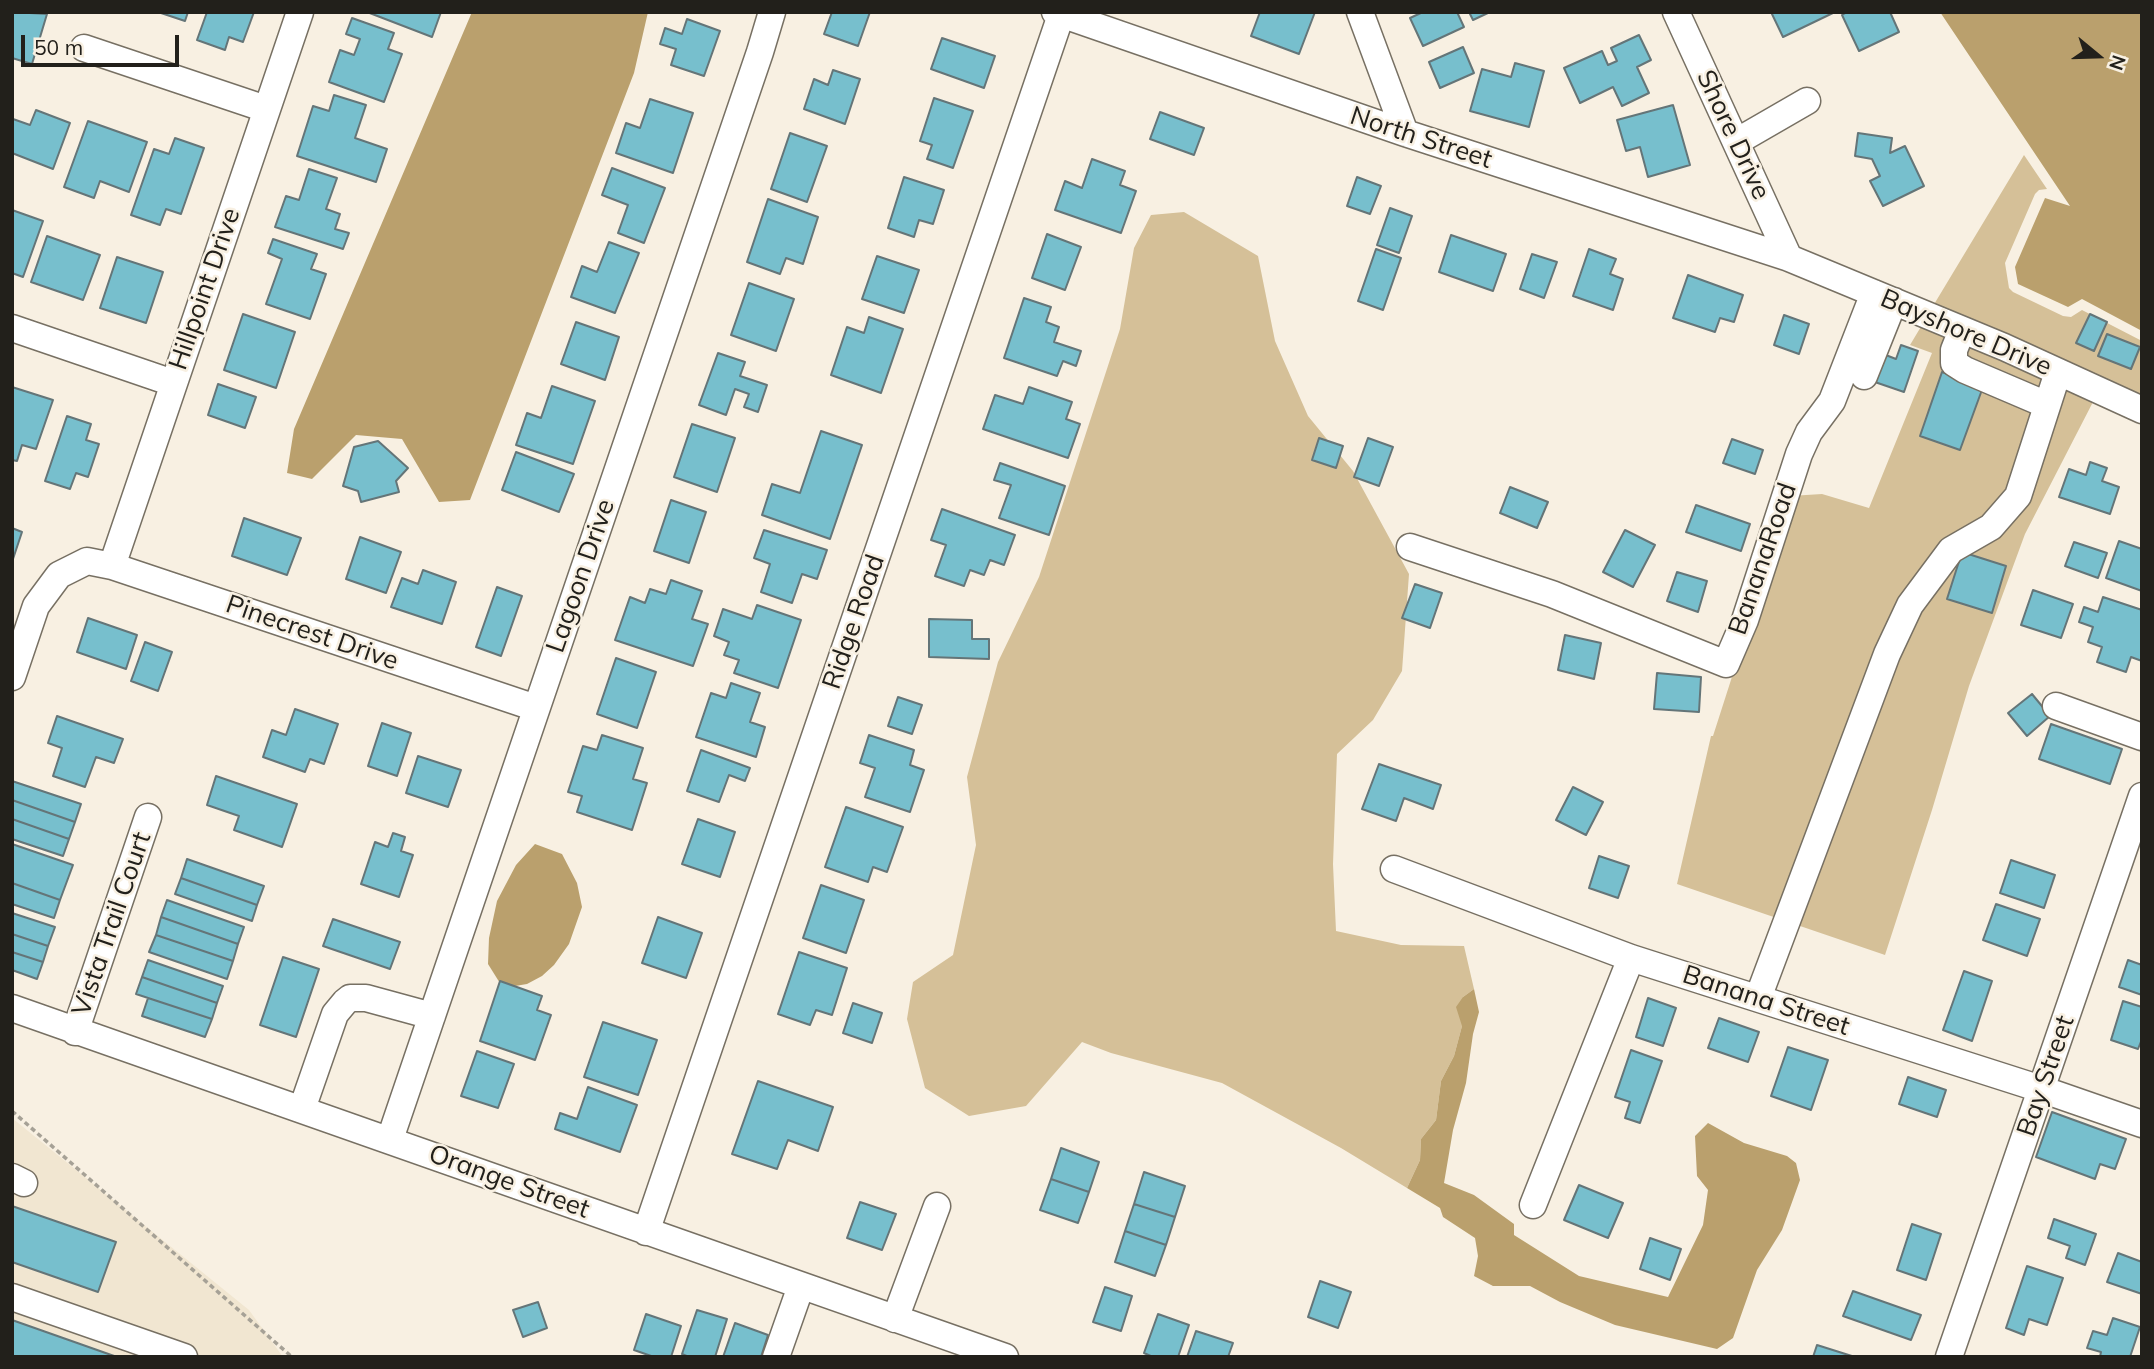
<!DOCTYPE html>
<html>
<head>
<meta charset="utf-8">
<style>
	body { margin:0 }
	#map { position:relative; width:2154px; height:1369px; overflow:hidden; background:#f8f0e2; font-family:Mulish,sans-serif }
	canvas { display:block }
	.frame { position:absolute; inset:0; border:14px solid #22201b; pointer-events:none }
	.north { position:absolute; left:2063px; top:21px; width:70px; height:70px; -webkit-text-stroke:5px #f8f0e2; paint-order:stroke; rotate:109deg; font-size:19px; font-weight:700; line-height:28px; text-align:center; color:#22201b }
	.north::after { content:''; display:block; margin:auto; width:24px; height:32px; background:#22201b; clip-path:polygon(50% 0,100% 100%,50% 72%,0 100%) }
	.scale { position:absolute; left:21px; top:35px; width:158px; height:32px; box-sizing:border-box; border:4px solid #22201b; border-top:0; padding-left:9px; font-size:21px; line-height:24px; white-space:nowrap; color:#22201b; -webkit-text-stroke:5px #f8f0e2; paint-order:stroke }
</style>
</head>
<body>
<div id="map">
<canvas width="2154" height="1369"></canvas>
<div class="frame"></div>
<div class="north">N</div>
<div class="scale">50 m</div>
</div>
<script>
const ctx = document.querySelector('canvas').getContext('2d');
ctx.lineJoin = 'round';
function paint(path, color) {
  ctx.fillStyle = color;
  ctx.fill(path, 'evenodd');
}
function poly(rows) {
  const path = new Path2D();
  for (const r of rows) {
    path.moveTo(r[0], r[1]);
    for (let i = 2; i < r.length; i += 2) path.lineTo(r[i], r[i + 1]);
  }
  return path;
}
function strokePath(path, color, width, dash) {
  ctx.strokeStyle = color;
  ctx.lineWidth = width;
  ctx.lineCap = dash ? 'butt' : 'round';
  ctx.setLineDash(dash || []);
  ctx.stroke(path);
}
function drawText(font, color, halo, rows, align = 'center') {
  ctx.font = font + ' Mulish,sans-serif';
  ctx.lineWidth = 5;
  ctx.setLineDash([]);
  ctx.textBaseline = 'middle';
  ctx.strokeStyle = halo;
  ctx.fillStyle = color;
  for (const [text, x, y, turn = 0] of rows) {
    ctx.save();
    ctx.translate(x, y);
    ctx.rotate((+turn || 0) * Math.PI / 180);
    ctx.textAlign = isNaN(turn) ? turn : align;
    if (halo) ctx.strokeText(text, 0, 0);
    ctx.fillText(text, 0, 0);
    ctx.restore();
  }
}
const built = poly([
	[12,1118,249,1310,283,1357,12,1357]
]);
const green = poly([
	[2024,155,2047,189,2039,190,2035,194,2005,263,2009,288,2013,292,2063,316,2071,317,2082,310,2142,341,2142,398,1933,306],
	[1184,212,1258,256,1275,341,1308,416,1353,471,1409,574,1402,671,1373,720,1337,754,1333,864,1336,931,1401,945,1464,946,1474,989,1463,997,1462,1026,1454,1056,1441,1081,1436,1120,1421,1139,1420,1160,1407,1188,1341,1148,1222,1083,1111,1053,1082,1042,1026,1106,969,1116,925,1088,907,1019,913,982,953,955,976,845,967,777,998,662,1039,577,1120,329,1134,248,1151,215],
	[1922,325,2094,400,2025,534,1969,686,1932,810,1885,955,1677,884,1711,736,1713,736,1790,496,1822,494,1869,508,1932,353,1910,345]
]);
const water = poly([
	[472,12,648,12,634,73,470,500,439,502,402,439,356,435,312,479,287,473,294,429],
	[1940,12,2142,12,2142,331,2082,299,2068,307,2018,284,2015,267,2045,198,2070,206],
	[535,844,562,854,577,883,582,907,569,944,554,965,542,976,527,984,503,988,488,964,489,938,497,901,516,865],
	[1474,989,1479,1012,1473,1034,1466,1083,1453,1130,1444,1183,1474,1195,1514,1224,1514,1235,1579,1276,1668,1297,1703,1225,1708,1190,1697,1176,1695,1136,1708,1123,1744,1143,1787,1156,1796,1163,1800,1180,1782,1230,1757,1270,1733,1338,1717,1349,1615,1325,1560,1302,1530,1286,1493,1286,1474,1276,1478,1256,1475,1238,1443,1217,1440,1208,1407,1188,1420,1160,1421,1139,1436,1120,1441,1081,1454,1056,1462,1026,1456,1007,1463,997]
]);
const building = poly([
	[12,12,47,14,32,64,12,58,12,12],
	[158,12,188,12,185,21,158,12],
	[207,12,254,12,243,42,229,37,225,50,197,40,207,12],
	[367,12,441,12,432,37,367,12],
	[832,12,870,12,858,46,824,34,832,12],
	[1260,12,1315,12,1299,54,1251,36,1260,12],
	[1423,12,1457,12,1464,27,1423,46,1410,18,1423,12],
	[1469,12,1490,12,1473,20,1469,12],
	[1771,12,1835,12,1783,37,1771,12],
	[1847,12,1890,12,1899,32,1859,51,1842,15,1847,12],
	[352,18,394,33,388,49,402,54,384,102,329,82,340,50,354,55,360,39,346,34,352,18],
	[687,19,720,31,704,76,671,65,676,49,660,44,665,28,682,34,687,19],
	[1639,35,1651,60,1637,67,1649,93,1622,106,1613,87,1580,103,1564,68,1602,51,1608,65,1617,61,1611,48,1639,35],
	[942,38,995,56,984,88,931,69,942,38],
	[1463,47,1474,73,1440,88,1429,62,1463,47],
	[1515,63,1544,71,1529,127,1470,111,1482,69,1511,77,1515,63],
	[833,70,860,79,845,124,804,109,814,79,828,85,833,70],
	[334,95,366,105,355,138,387,149,376,182,297,156,313,106,329,111,334,95],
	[934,98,973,111,953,168,927,159,932,145,920,141,934,98],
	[650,99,693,113,673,173,616,153,626,123,640,128,650,99],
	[1673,105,1690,165,1648,177,1640,147,1626,151,1617,120,1673,105],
	[36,110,70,123,53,169,12,153,13,119,30,125,36,110],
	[1160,112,1204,128,1194,155,1150,139,1160,112],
	[88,121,147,142,129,192,100,181,94,198,64,187,88,121],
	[790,133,827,146,807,202,771,189,790,133],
	[1858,133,1892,138,1890,153,1905,146,1924,186,1883,206,1870,181,1880,176,1872,159,1855,156,1858,133],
	[175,138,204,148,181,214,166,209,160,225,131,215,154,149,169,154,175,138],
	[1092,159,1125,171,1120,185,1136,191,1121,233,1055,210,1065,181,1082,188,1092,159],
	[612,168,665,188,644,243,618,233,628,205,602,195,612,168],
	[309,169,337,178,326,209,340,214,335,229,349,233,343,249,275,227,286,196,299,200,309,169],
	[904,177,944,190,933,224,919,220,914,237,888,228,904,177],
	[1357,177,1381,186,1370,214,1347,206,1357,177],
	[768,199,818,217,803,264,786,258,780,274,747,262,768,199],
	[1390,208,1412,216,1399,253,1377,245,1390,208],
	[12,210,43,221,23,277,12,273,12,210],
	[1047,234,1081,247,1065,290,1032,278,1047,234],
	[1451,235,1506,254,1493,291,1439,272,1451,235],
	[47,236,100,255,83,300,31,282,47,236],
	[273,239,317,254,311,269,326,274,310,319,266,304,282,259,268,253,273,239],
	[609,242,639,253,615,313,571,297,582,266,597,272,609,242],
	[1376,249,1401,258,1383,310,1358,301,1376,249],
	[1589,249,1616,259,1610,274,1623,279,1613,310,1573,296,1589,249],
	[1532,254,1557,262,1544,298,1520,289,1532,254],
	[877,256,919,270,904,313,862,299,877,256],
	[117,257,163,272,146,323,100,308,117,257],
	[1688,275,1743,295,1734,322,1720,318,1715,332,1673,318,1688,275],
	[749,283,794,299,776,351,731,335,749,283],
	[1024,298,1051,307,1046,322,1059,327,1054,342,1081,351,1076,366,1063,361,1057,376,1004,358,1024,298],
	[243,314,295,332,276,388,224,370,243,314],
	[2090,314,2107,322,2094,351,2076,343,2090,314],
	[1784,315,1809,324,1799,354,1774,345,1784,315],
	[869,317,903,329,881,393,831,375,847,327,864,333,869,317],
	[576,322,619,337,605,380,561,364,576,322],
	[2107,334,2140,347,2131,369,2098,356,2107,334],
	[1901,345,1918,351,1904,392,1869,380,1878,352,1896,359,1901,345],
	[718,353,745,362,740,376,767,385,758,412,744,407,749,394,735,389,726,415,699,405,718,353],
	[1942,372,1983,387,1960,450,1920,436,1942,372],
	[218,384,256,397,245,428,208,415,218,384],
	[552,386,595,401,573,464,516,445,527,413,541,418,552,386],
	[12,387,53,400,36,449,22,445,17,461,12,460,12,387],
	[1029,387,1072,402,1066,419,1080,424,1068,458,983,429,995,395,1023,404,1029,387],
	[67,416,91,424,86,440,99,444,88,477,76,473,70,489,45,481,67,416],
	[692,424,735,438,717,492,674,477,692,424],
	[821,431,862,445,830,539,762,515,772,484,800,493,821,431],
	[1319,438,1343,446,1336,468,1312,460,1319,438],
	[1368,438,1393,447,1379,486,1354,477,1368,438],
	[1732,439,1763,450,1755,474,1723,463,1732,439],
	[378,441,408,468,396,481,399,492,361,502,358,491,343,486,354,447,378,441],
	[516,452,574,474,559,512,502,490,516,452],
	[2090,462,2107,468,2102,481,2119,487,2110,514,2059,497,2069,469,2086,475,2090,462],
	[1000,463,1065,486,1049,535,999,518,1011,485,994,480,1000,463],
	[1510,487,1548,502,1537,528,1500,513,1510,487],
	[671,500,706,512,689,563,654,551,671,500],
	[1696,505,1750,524,1741,551,1686,532,1696,505],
	[942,509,1015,535,1004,565,990,560,984,575,970,570,964,586,935,576,946,545,931,540,942,509],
	[244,518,301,538,287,575,232,556,244,518],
	[12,528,22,532,12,562,12,528],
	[764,530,827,550,817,579,802,574,792,603,761,592,770,564,754,558,764,530],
	[1625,530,1655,545,1633,587,1603,572,1625,530],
	[360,537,401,552,386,593,346,579,360,537],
	[2119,541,2142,549,2142,591,2106,578,2119,541],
	[2074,542,2107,553,2098,578,2065,566,2074,542],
	[1962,552,2006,566,1992,613,1947,599,1962,552],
	[423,570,456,582,442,624,391,607,402,578,418,584,423,570],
	[1677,572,1707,581,1698,612,1667,601,1677,572],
	[671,580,702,591,692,619,708,624,693,666,615,640,630,597,645,603,650,589,666,594,671,580],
	[1415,584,1442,593,1430,628,1402,618,1415,584],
	[497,587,522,596,501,656,476,647,497,587],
	[2033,590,2073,604,2061,638,2021,625,2033,590],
	[2103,597,2142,610,2142,661,2131,657,2126,672,2097,662,2102,647,2088,642,2093,627,2079,622,2084,607,2098,612,2103,597],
	[757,605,801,620,778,688,734,673,739,660,724,655,729,642,714,636,723,609,752,619,757,605],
	[88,618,137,635,126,669,77,652,88,618],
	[929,619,972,620,972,639,989,639,989,659,929,657,929,619],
	[1565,635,1601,643,1594,679,1558,670,1565,635],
	[145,642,172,652,158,691,131,681,145,642],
	[616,658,656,672,637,728,597,714,616,658],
	[1657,673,1701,677,1699,712,1654,709,1657,673],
	[731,683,760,693,750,722,765,727,756,757,696,737,711,693,726,698,731,683],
	[2032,694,2050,716,2027,736,2008,713,2032,694],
	[898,697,922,705,912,734,888,726,898,697],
	[295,709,338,724,324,764,310,759,305,772,263,757,272,730,286,735,295,709],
	[57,716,123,739,114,763,96,757,85,787,53,776,62,748,48,743,57,716],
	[382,723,411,733,397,776,368,766,382,723],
	[2051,724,2122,749,2110,784,2039,759,2051,724],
	[602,735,643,748,633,779,647,783,632,830,577,812,582,796,568,792,583,746,597,750,602,735],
	[869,735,914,750,910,765,924,770,910,812,865,797,875,768,860,763,869,735],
	[701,750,750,768,745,781,729,775,719,802,687,791,701,750],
	[418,756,461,770,448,807,406,793,418,756],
	[1379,764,1441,785,1433,809,1404,798,1396,821,1362,809,1379,764],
	[216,776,297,804,282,847,234,830,239,816,207,805,216,776],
	[12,781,81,804,75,822,12,800,12,781],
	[1573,787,1603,802,1586,835,1556,820,1573,787],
	[12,800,75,822,69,839,12,819,12,800],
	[846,807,903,827,887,872,873,867,868,882,825,867,846,807],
	[12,819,69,839,63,856,12,839,12,819],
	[698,819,735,832,720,877,682,864,698,819],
	[393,833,405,837,401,851,413,855,399,897,361,884,375,842,388,847,393,833],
	[12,844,73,865,60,900,12,883,12,844],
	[1599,856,1629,866,1618,898,1589,888,1599,856],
	[187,859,264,886,257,905,181,878,187,859],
	[2011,860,2055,875,2044,908,2000,893,2011,860],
	[181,878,257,905,252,921,175,894,181,878],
	[12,883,60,900,54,918,12,904,12,883],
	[821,885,864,900,846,953,803,938,821,885],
	[167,900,244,927,238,944,161,917,167,900],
	[1996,904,2040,919,2027,956,1983,940,1996,904],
	[12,913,55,927,48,946,12,934,12,913],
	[161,917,238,944,233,961,156,935,161,917],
	[658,917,702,933,686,978,642,963,658,917],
	[333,919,400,942,390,969,323,946,333,919],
	[12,934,48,946,43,962,12,952,12,934],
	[156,935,233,961,227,979,149,952,156,935],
	[12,952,43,962,37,979,12,970,12,952],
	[799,952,847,968,832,1015,816,1010,810,1025,778,1014,799,952],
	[283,957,319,969,296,1037,260,1025,283,957],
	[148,960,223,986,217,1003,142,977,148,960],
	[2128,960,2142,965,2142,995,2119,987,2128,960],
	[1964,971,1992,981,1972,1041,1943,1030,1964,971],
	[142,977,217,1003,212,1019,136,994,142,977],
	[500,981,542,996,537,1010,551,1015,535,1060,480,1041,500,981],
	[148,998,212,1019,205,1037,142,1016,148,998],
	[1648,998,1676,1008,1663,1046,1636,1037,1648,998],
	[2123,1001,2142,1007,2142,1039,2138,1049,2111,1040,2123,1001],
	[853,1003,882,1013,872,1043,843,1033,853,1003],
	[1719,1018,1759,1032,1748,1062,1708,1048,1719,1018],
	[603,1022,657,1040,638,1095,584,1077,603,1022],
	[1788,1047,1828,1060,1811,1110,1771,1096,1788,1047],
	[1631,1050,1662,1061,1640,1123,1625,1118,1630,1102,1615,1097,1631,1050],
	[477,1051,514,1064,498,1108,461,1096,477,1051],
	[1908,1077,1946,1090,1937,1117,1899,1104,1908,1077],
	[758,1081,833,1107,818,1151,788,1140,777,1169,732,1154,758,1081],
	[588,1087,637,1105,620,1152,555,1129,560,1113,577,1119,588,1087],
	[2052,1112,2126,1139,2115,1169,2100,1164,2095,1179,2036,1157,2052,1112],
	[1061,1148,1099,1162,1089,1192,1051,1179,1061,1148],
	[1144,1172,1185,1186,1175,1217,1134,1204,1144,1172],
	[1051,1179,1089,1192,1078,1223,1040,1210,1051,1179],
	[1579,1185,1623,1203,1608,1238,1564,1220,1579,1185],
	[860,1202,896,1214,882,1250,847,1238,860,1202],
	[1134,1204,1175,1217,1166,1245,1125,1231,1134,1204],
	[12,1206,116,1242,98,1292,12,1262,12,1206],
	[2054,1219,2096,1234,2085,1265,2066,1258,2070,1246,2048,1238,2054,1219],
	[1912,1224,1941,1234,1926,1280,1897,1270,1912,1224],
	[1125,1231,1166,1245,1155,1276,1115,1262,1125,1231],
	[1650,1238,1681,1249,1670,1280,1640,1269,1650,1238],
	[2118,1253,2142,1262,2142,1294,2107,1282,2118,1253],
	[2027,1266,2063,1278,2047,1325,2029,1319,2024,1335,2006,1328,2027,1266],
	[1320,1281,1351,1292,1338,1328,1308,1317,1320,1281],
	[1105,1287,1132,1296,1121,1331,1093,1322,1105,1287],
	[1853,1291,1921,1315,1911,1340,1843,1316,1853,1291],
	[538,1302,547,1328,523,1337,513,1310,538,1302],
	[697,1310,727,1319,715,1357,689,1357,682,1354,697,1310],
	[646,1314,681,1326,671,1357,654,1357,634,1350,646,1314],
	[1158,1314,1189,1325,1178,1357,1153,1357,1144,1353,1158,1314],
	[2113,1318,2140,1327,2130,1357,2100,1357,2101,1352,2087,1348,2093,1331,2107,1335,2113,1318],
	[12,1320,117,1357,12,1357,12,1320],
	[735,1323,768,1335,761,1357,723,1357,735,1323],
	[1196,1331,1233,1343,1228,1357,1187,1357,1196,1331],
	[1817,1345,1855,1357,1813,1357,1817,1345]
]);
const path = poly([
	[12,1111,292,1357]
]);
const minor = poly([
	[1055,12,1405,133,1789,258,2004,347,2142,410],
	[1360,12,1405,133],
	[1676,12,1789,258],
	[84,48,266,109],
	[1736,142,1807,101],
	[12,328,173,383],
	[1962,330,1954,350,1954,363,1965,370,2047,405],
	[1864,376,1894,301],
	[1410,547,1552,594,1726,664,1745,620,1799,454,1809,432,1832,401,1874,293],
	[112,566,300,12],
	[12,677,36,606,59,575,87,561,112,566,536,708],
	[2056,706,2142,737],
	[1394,869,1631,958,2041,1089,2142,1124],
	[1758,998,1887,654,1910,605,1951,550,1991,527,2018,496,2058,372],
	[12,1008,1005,1357],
	[75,1032,148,817],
	[302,1109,335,1014,345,1002,350,998,366,998,432,1016],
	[390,1139,760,52,772,12],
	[12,1177,24,1183],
	[1533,1205,1631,958],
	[646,1232,1062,12],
	[12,1297,184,1357],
	[895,1319,937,1206],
	[776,1357,801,1286],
	[1949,1357,2142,796]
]);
const streetNames = [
	["Shore Drive",1733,135,65],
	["North Street",1421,138,18],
	["Hillpoint Drive",205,289,-71],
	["Bayshore Drive",1966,333,23],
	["BananaRoad",1763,559,-71],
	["Lagoon Drive",581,576,-71],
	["Ridge Road",854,622,-71],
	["Pinecrest Drive",312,633,19],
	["Vista Trail Court",112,924,-71],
	["Banana Street",1766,1001,18],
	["Bay Street",2046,1076,-71],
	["Orange Street",509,1182,20]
];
paint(built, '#f1e6d1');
paint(green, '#d5c098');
paint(water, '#baa06d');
paint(building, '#77bfcd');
strokePath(building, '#647578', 2);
strokePath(minor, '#777063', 29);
strokePath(path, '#a6a196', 3.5, [5, 3.5]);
strokePath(minor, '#fff', 26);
drawText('26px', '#22201b', '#f8f0e2', streetNames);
</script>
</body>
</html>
